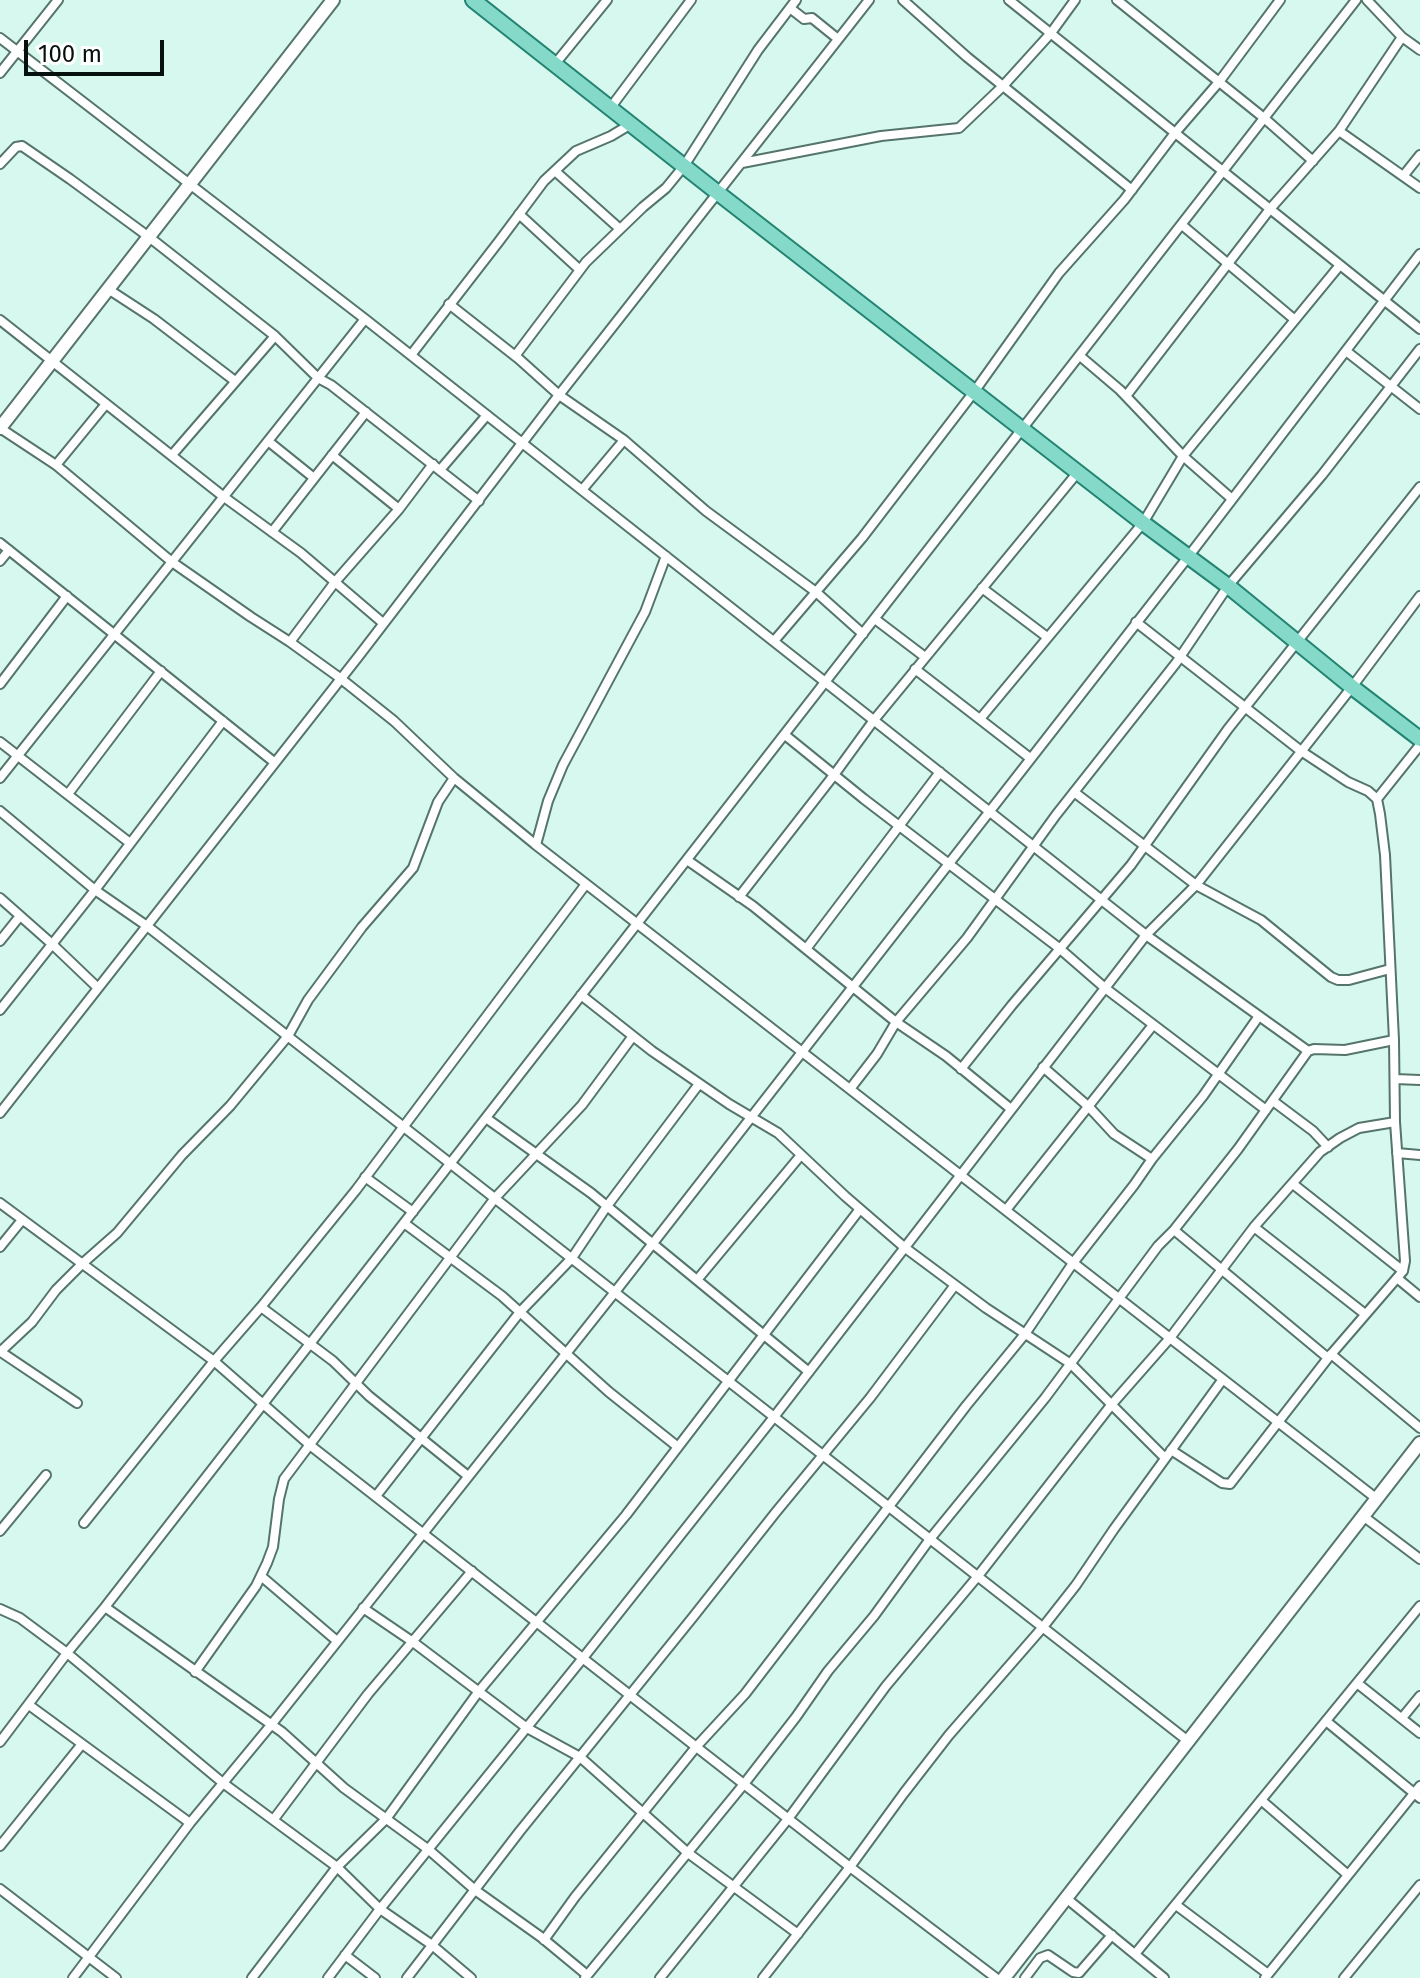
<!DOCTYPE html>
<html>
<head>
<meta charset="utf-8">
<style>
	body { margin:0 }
	#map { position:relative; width:1420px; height:1978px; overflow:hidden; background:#d7f8ef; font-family:"Fira Sans",sans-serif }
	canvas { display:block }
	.scale { position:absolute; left:24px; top:40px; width:140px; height:36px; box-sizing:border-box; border:4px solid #06110e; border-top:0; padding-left:10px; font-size:24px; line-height:28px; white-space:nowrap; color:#06110e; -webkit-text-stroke:6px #fff; paint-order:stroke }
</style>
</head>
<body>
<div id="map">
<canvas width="1420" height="1978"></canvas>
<div class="scale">100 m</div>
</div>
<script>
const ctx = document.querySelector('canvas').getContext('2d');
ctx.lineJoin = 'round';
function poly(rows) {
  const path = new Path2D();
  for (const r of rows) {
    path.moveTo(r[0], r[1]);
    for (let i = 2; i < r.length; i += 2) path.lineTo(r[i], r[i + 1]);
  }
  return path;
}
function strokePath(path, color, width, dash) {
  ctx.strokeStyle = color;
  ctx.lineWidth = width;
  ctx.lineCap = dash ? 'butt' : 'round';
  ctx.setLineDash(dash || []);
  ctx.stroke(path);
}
const street = poly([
	[903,0,967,57,1132,190],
	[1009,0,1420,329],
	[1117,0,1264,118,1313,161],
	[1367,0,1402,37,1420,50],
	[790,8,804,19,812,18,838,39],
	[0,38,365,319,1146,935,1308,1051,1314,1049,1345,1050,1394,1040,1385,855,1380,814,1377,799,1368,791,1348,782,1301,751,1136,622],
	[555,64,607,0],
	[0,73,58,0],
	[611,107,691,0],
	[1339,131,1420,188],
	[742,163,881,136,959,128,1003,86,1051,33,1075,0],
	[0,164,16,147,22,146,70,179,149,237,275,336,318,378,331,385,479,501],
	[555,171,620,229],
	[1404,175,1420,155],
	[519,214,580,270],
	[1182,225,1295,320],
	[108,289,154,319,235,381],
	[449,304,519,359,559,395,624,440,706,511,816,592,863,634],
	[0,320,224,497,301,553,383,623],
	[1346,351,1420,409],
	[411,355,500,240,544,181,576,151,611,136,631,124],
	[515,356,586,262,643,207,666,188,684,166,758,50,796,0],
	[1080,356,1120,390,1183,456,1232,499],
	[1126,396,1270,209,1339,131,1402,37],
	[0,428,56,465,172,562,251,617,290,642,340,678,394,721,454,778,536,845,1377,1499],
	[268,441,314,478],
	[172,455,275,336],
	[332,455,399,509],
	[56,465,106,404],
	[440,470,487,415],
	[582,490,624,440],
	[272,532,366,412],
	[0,543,274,762],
	[0,561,9,550],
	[982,588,1047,637],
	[875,619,925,657],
	[774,641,862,538,974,392,1059,273,1124,200,1175,133,1219,82,1280,0],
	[290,642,335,582,399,509,433,464],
	[915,669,1030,758],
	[0,684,67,596],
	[980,719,1143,523,1183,456,1340,265],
	[785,735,864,799,1059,948,1105,988,1266,1110],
	[0,742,130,843],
	[0,778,365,319],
	[1074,792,1196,885,1261,920,1331,977,1338,980,1349,980,1390,969],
	[68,794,161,671],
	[1377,799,1420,745],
	[0,811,95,890,147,926,1188,1741],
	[536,845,548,801,563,765,645,612,666,556],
	[687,860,753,906,896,1022,946,1056,1011,1109],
	[739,897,834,775,874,720,1078,472],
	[0,898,52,944,98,988],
	[0,941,20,916],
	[806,949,940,772],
	[581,995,652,1051,729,1104,778,1133,845,1196,904,1247,986,1308,1071,1364,1165,1458],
	[0,1010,95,890,223,721],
	[1043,1067,1089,1107,1114,1134,1152,1159],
	[961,1069,1012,1005,1131,865,1228,729,1420,487],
	[1395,1079,1420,1080],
	[850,1089,877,1054,896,1022,967,938,1056,815,1176,663,1228,586,1322,475,1420,349],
	[1273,1101,1313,1131,1328,1147],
	[0,1113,358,657,559,395,869,0],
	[486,1118,591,1193,809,1372],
	[1397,1153,1420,1155],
	[365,1177,413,1212],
	[1293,1184,1403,1271],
	[0,1203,214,1361,311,1446,850,1867,996,1978],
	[1006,1210,1153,1025],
	[404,1223,502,1296,609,1392,678,1447],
	[1254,1227,1365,1314],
	[1174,1230,1328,1358],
	[0,1247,22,1220],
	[1397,1278,1420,1297],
	[697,1280,801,1155],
	[261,1307,333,1361,369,1396,468,1476],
	[0,1352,32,1322,56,1290,83,1263,117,1233,182,1155,230,1106,288,1036,308,1000,362,927,413,868,438,802,454,778],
	[1,1352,77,1403],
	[1331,1354,1420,1428],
	[1171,1450,1222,1483,1230,1484,1328,1358,1403,1271,1405,1261,1395,1122,1394,1040],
	[376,1496,520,1312,572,1258,607,1206,699,1084],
	[1363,1516,1420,1559],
	[84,1523,214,1361,261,1307,356,1190,586,884],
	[0,1531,46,1475],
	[261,1576,337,1641],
	[105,1607,282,1732,344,1788,429,1850,475,1890,541,1937,587,1975],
	[363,1608,413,1642,527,1728,580,1757,688,1853,798,1934],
	[0,1609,20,1618,67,1653,223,1783,337,1867,380,1909,432,1945,471,1978],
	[195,1672,256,1586,267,1563,273,1547,279,1499,284,1479,495,1198,582,1105,633,1036],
	[1357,1683,1420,1733],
	[29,1705,190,1823],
	[1402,1718,1420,1696],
	[1326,1721,1420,1798],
	[0,1742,67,1653,105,1607,1356,0],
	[1261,1800,1348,1875],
	[274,1819,368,1694,472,1571],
	[0,1846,82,1744],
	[0,1889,116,1978],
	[1066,1898,1164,1978],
	[1176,1905,1268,1974],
	[544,1940,575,1897,696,1747,745,1694,966,1406,1025,1334,1073,1263,1134,1185,1152,1159,1203,1096,1259,1016],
	[1135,1954,1420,1606],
	[345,1955,375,1978],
	[73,1978,190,1823,271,1725,615,1292,1188,557,1420,254],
	[252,1978,337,1867,386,1819,479,1691,626,1515,860,1209],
	[328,1978,380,1909,583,1658,774,1417,1146,935,1196,885,1352,687,1420,596],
	[407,1978,520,1831,693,1617,776,1512,870,1398,955,1285],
	[585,1978,744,1784,796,1717,828,1671,874,1616,930,1539,1045,1398,1158,1246,1174,1230,1238,1149,1308,1051],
	[660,1978,788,1819,886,1686,978,1576,1112,1404,1170,1338,1254,1227,1320,1152,1340,1138,1359,1128,1395,1122],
	[763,1978,850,1867,904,1793,949,1735,1043,1627,1076,1585,1114,1529,1223,1379],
	[1025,1978,1040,1958,1048,1955,1073,1972,1079,1973,1112,1935],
	[1265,1978,1420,1786],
	[1344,1978,1420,1885]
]);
const secondary = poly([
	[0,428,333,0],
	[1004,1978,1420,1443]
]);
const primary = poly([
	[473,0,718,193,1143,523,1228,586,1352,687,1420,739]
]);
strokePath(street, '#55746c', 12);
strokePath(secondary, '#55746c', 16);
strokePath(primary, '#238370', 18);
strokePath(street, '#fff', 8);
strokePath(secondary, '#fff', 12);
strokePath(primary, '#84d9c9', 14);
</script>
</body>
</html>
